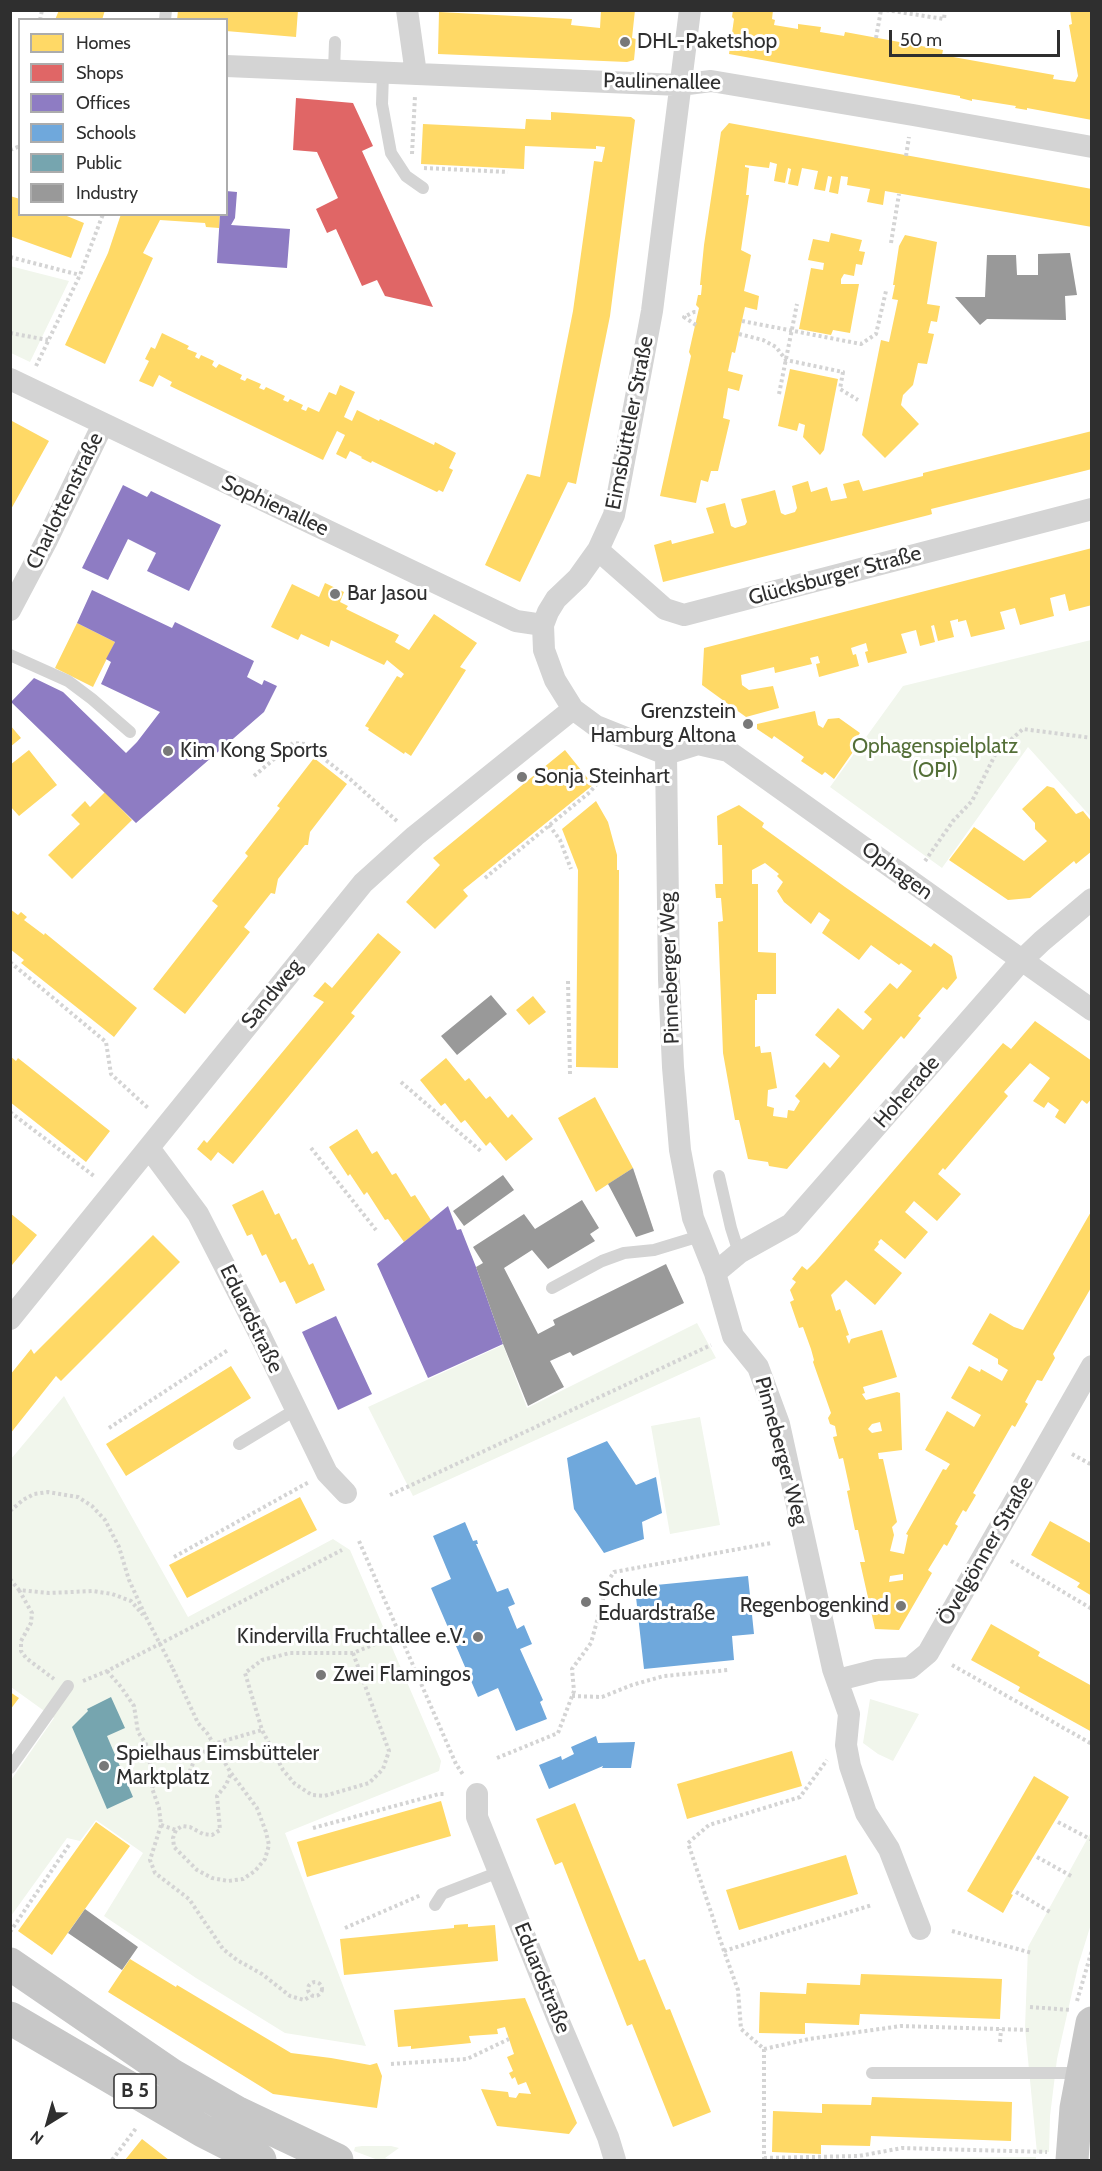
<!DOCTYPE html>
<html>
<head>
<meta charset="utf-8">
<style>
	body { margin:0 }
	#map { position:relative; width:1102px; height:2171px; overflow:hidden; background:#fff; font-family:Cabin,sans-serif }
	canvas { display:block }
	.frame { position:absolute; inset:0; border:12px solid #2f2f2f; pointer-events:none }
	.legend { position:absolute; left:18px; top:18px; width:210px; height:198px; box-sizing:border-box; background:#fff; border:2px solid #acacac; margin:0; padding:8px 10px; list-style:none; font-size:18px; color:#2f2f2f }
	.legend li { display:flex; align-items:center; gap:12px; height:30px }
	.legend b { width:30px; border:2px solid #acacac }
	.north { position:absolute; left:18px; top:2093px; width:60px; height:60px; -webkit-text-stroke:4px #fff; paint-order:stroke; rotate:217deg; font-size:16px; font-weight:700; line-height:24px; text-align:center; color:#2f2f2f }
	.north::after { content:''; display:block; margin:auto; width:21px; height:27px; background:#2f2f2f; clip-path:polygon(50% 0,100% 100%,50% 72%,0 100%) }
	.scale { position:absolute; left:889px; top:30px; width:171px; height:27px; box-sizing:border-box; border:3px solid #2f2f2f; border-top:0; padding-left:8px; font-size:18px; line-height:21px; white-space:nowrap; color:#2f2f2f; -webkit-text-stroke:4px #fff; paint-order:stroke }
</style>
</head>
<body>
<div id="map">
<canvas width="1102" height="2171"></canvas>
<div class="frame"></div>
<ul class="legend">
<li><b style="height:16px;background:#ffd966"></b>Homes</li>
<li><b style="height:16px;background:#e06666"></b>Shops</li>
<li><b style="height:16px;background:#8e7cc3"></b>Offices</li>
<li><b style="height:16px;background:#6fa8dc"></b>Schools</li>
<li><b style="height:16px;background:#76a5af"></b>Public</li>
<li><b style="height:16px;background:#999"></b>Industry</li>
</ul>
<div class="north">N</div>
<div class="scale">50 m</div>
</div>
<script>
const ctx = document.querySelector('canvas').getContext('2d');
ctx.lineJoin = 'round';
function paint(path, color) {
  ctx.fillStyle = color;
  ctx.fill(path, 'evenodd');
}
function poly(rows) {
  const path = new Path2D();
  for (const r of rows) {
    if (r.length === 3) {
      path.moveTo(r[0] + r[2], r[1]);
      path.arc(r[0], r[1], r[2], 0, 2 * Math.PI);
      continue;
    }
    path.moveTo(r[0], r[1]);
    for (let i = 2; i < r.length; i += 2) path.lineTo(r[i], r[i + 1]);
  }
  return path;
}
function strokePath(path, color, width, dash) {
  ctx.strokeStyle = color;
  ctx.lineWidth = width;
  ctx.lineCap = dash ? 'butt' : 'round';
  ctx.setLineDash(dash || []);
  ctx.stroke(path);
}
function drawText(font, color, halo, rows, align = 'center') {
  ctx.font = font + ' Cabin,sans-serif';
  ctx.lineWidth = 6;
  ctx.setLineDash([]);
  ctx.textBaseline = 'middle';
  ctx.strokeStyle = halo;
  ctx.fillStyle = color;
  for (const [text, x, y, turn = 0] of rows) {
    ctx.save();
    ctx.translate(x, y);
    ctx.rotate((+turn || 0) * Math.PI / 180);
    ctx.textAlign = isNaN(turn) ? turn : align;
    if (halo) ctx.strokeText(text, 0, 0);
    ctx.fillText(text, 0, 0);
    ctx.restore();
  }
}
const green = poly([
	[10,266,69,281,30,362,11,353],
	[1091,640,1091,817,1028,747,942,868,830,787,903,686],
	[697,1323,716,1358,413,1496,368,1407,503,1345,527,1408],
	[64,1396,188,1617,333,1539,350,1550,441,1761,439,1771,285,1833,366,2046,285,2033,196,1978,104,1916,143,1853,96,1820,80,1841,67,1838,11,1916,11,1780,54,1718,11,1687,11,1459],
	[700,1417,720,1525,670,1534,651,1426],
	[870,1699,919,1714,893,1761,878,1754,863,1743],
	[1091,1832,1091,1924,1078,1966,1057,2059,1050,2116,1049,2152,1037,2153,1025,2028,1028,1947],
	[362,2146,391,2146,399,2148,385,2158,394,2160,378,2160,354,2151,355,2147],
	[1036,2157,1036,2160,757,2160,758,2160]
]);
const homes = poly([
	[59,10,105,10,102,20,55,20],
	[178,10,298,10,296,37,226,31,226,20,177,20],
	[601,10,635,10,632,38,636,39,634,60,627,62,438,54,439,12,572,19,571,25,600,28],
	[733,10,773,10,772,19,775,20,774,25,798,29,798,24,821,27,820,32,844,36,845,32,943,50,942,55,1054,75,1053,79,1075,82,1078,76,1069,25,1072,24,1070,10,1092,10,1092,120,1027,108,1027,110,1015,108,1016,106,972,99,972,101,960,98,960,96,729,54,734,19,732,17],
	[551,112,631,117,635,120,610,316,576,484,568,482,520,582,485,565,527,474,540,477,573,311,594,161,602,162,605,147,596,146,596,149,525,146,524,169,421,164,423,124,525,129,526,119,551,120],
	[729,123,1092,189,1092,227,885,191,883,205,867,202,870,189,847,185,848,177,841,176,838,194,829,192,832,177,828,176,825,191,814,189,818,171,802,168,798,186,788,184,791,169,788,168,785,183,774,181,777,164,770,162,769,168,745,165,745,167,749,168,746,195,749,195,741,250,751,255,744,291,759,296,757,310,745,307,735,353,732,352,728,371,743,375,739,391,728,388,723,418,730,420,718,471,711,471,708,482,701,480,696,503,660,496,691,356,689,352,699,308,696,305,698,295,701,295,702,285,700,285,704,245,721,132],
	[10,196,20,199,20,214,62,214,84,223,71,258,10,236],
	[121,214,220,214,219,228,206,227,205,223,160,220,143,253,153,258,105,364,65,345,108,253],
	[831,233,862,240,859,251,865,252,862,265,856,264,854,276,844,274,841,279,841,284,859,284,850,333,833,330,831,335,799,329,811,268,823,270,824,263,808,260,813,239,829,242],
	[905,235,937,242,927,304,940,306,937,322,931,321,928,333,934,334,927,364,918,363,913,385,903,395,901,405,919,424,885,458,862,435,881,340,889,342,898,300,892,299,895,285,893,285,899,246],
	[162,333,189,346,187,349,197,353,195,357,199,359,201,355,214,361,212,365,216,368,219,364,242,375,240,379,245,381,247,378,261,384,259,388,264,390,266,387,285,396,283,400,288,402,290,399,303,405,301,409,306,411,308,407,319,412,329,392,336,395,340,385,355,392,344,417,352,421,357,410,379,421,380,419,434,445,435,442,456,453,449,468,453,470,443,492,439,490,437,492,372,461,371,463,361,458,362,457,350,451,346,459,336,454,345,435,337,431,323,460,170,386,172,382,159,375,153,387,139,381,149,361,145,359,151,347,155,349],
	[790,369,838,379,824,450,820,455,803,437,805,425,799,423,797,431,778,426],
	[12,421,49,441,10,511,10,425],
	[1092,431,1092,469,931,509,932,514,929,515,663,582,654,545,671,540,672,544,714,533,706,508,725,503,731,526,735,528,745,525,747,522,741,499,757,495,775,490,781,513,785,515,795,512,797,508,792,486,808,481,811,492,827,487,831,501,847,498,843,484,859,480,863,491,923,476,923,473],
	[1092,548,1092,605,1069,611,1065,594,1050,598,1054,616,1020,625,1015,608,1000,612,1005,629,971,637,966,620,958,622,958,619,950,621,954,637,938,641,934,625,931,626,935,642,920,646,916,630,901,634,907,653,868,663,865,652,868,651,866,643,851,648,853,655,856,654,859,666,819,677,816,664,820,663,818,656,810,658,812,664,775,673,774,667,741,675,742,685,749,690,773,686,779,708,746,717,702,685,704,648],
	[325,583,344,592,340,602,348,606,346,609,399,635,395,642,409,650,434,614,477,643,460,667,466,670,411,756,405,752,404,754,368,730,369,728,365,726,397,676,401,678,404,674,387,660,384,665,331,640,329,647,301,634,298,640,271,627,292,584,319,597],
	[77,623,115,642,93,687,55,668],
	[815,711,818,725,823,728,828,719,839,718,860,733,850,746,855,749,834,779,825,772,822,775,801,761,804,757,774,736,772,739,757,729,757,724],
	[10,725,21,738,10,747],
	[29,750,57,785,19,816,10,806,10,765],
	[565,750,593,785,463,890,468,896,435,929,406,902,440,865,433,858],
	[314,758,347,784,310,832,308,845,305,845,278,879,275,894,271,893,244,927,250,932,185,1014,153,989,218,906,212,901,248,856,245,853,280,808,277,806],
	[1047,786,1054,788,1076,814,1083,811,1092,822,1092,851,1076,864,1074,861,1030,898,1008,900,949,860,974,827,1024,861,1047,841,1035,829,1035,823,1022,809],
	[105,792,132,820,72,879,48,855,80,824,71,815,85,801,90,807],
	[596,801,608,822,617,855,617,870,619,870,618,1068,576,1067,578,870,562,829],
	[739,805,764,823,762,827,845,887,931,947,934,943,952,956,957,978,947,990,943,987,918,1016,921,1018,904,1039,901,1036,787,1169,769,1166,768,1162,748,1159,739,1120,735,1120,723,1053,718,922,723,921,721,898,716,898,715,884,723,884,722,845,718,845,717,816],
	[765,863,779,874,777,876,783,882,777,891,784,902,811,924,819,912,830,920,822,933,859,960,871,945,899,965,901,963,912,971,897,989,890,983,864,1012,872,1019,863,1030,838,1008,815,1035,840,1056,830,1068,824,1062,795,1096,800,1101,794,1111,788,1110,787,1118,773,1116,774,1108,767,1106,768,1090,777,1088,771,1052,761,1053,760,1046,755,1047,755,1000,757,1000,757,994,776,994,776,953,758,952,758,884,752,884,752,870],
	[10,909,18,915,21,912,27,917,24,920,44,935,45,933,137,1008,114,1037,21,963,24,960,10,949],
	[378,933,401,952,351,1013,355,1016,233,1164,218,1152,211,1161,197,1149,204,1140,207,1143,324,1002,313,996,325,982,332,988],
	[533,996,546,1012,529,1025,516,1010],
	[1035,1021,1092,1061,1092,1098,1087,1104,1082,1100,1065,1124,1055,1117,1059,1110,1048,1102,1044,1108,1033,1101,1050,1078,1030,1063,1004,1092,1008,1096,945,1170,943,1168,938,1174,961,1194,937,1221,914,1201,910,1206,905,1212,928,1232,905,1259,881,1239,878,1242,879,1244,874,1250,902,1273,875,1305,846,1280,831,1295,836,1311,840,1309,849,1335,846,1336,849,1344,851,1339,882,1330,897,1377,863,1387,865,1393,862,1394,866,1400,897,1392,900,1393,902,1450,878,1453,879,1459,883,1459,897,1522,892,1527,894,1535,890,1551,904,1554,908,1535,906,1534,943,1469,946,1470,950,1464,925,1450,947,1411,974,1427,981,1415,951,1398,969,1366,980,1372,981,1369,1002,1381,1008,1370,998,1364,998,1359,972,1344,990,1313,1014,1327,1023,1330,1092,1210,1092,1286,1053,1354,1055,1358,1042,1381,1037,1380,1025,1402,1028,1404,1015,1427,1012,1425,973,1493,976,1495,966,1512,963,1510,955,1524,958,1526,947,1546,944,1544,928,1570,932,1573,899,1630,875,1629,860,1562,865,1562,860,1540,858,1530,855,1530,847,1491,850,1490,845,1467,843,1458,839,1459,833,1437,837,1436,835,1426,830,1424,828,1418,831,1413,813,1362,814,1360,811,1349,803,1327,799,1328,790,1302,794,1300,790,1290,796,1282,792,1279,802,1266,807,1270,815,1262,1003,1043,1011,1049],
	[880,1422,882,1431,872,1433,868,1429,872,1424],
	[903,1574,903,1580,889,1582,890,1576],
	[10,1056,16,1061,18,1058,110,1131,86,1162,10,1102],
	[446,1058,465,1081,469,1078,486,1099,490,1096,508,1118,512,1114,533,1139,506,1161,490,1142,486,1146,465,1120,461,1123,445,1103,441,1106,420,1080],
	[595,1097,633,1168,596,1192,558,1118],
	[357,1129,372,1154,377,1151,392,1175,396,1173,411,1197,415,1195,431,1220,404,1242,388,1219,385,1220,367,1192,364,1195,350,1174,348,1176,329,1147],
	[263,1190,275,1215,279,1213,292,1240,296,1238,309,1265,313,1263,325,1290,296,1304,285,1281,280,1283,266,1254,262,1256,252,1234,247,1236,232,1205],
	[10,1213,37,1235,12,1265,10,1263],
	[153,1235,180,1262,61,1381,56,1376,10,1434,10,1375,31,1349,34,1354],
	[231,1366,251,1398,126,1476,106,1444],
	[300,1497,317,1530,187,1598,169,1565],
	[1050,1521,1092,1544,1092,1596,1077,1587,1080,1583,1031,1555],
	[991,1624,1040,1652,1038,1656,1092,1686,1092,1732,1018,1691,1020,1687,971,1660],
	[10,1692,19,1698,10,1710],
	[792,1751,802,1786,687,1819,677,1784],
	[1034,1776,1069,1797,1011,1894,1013,1895,1003,1913,967,1891],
	[441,1801,451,1836,307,1877,297,1842],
	[575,1803,639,1961,645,1959,666,2010,670,2009,711,2112,673,2127,632,2024,627,2026,562,1862,555,1865,536,1819],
	[96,1822,130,1846,52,1955,18,1931],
	[846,1855,858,1894,739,1930,726,1890],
	[468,1924,468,1927,495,1925,498,1961,344,1975,340,1939,454,1928,454,1925],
	[130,1959,176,1987,177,1985,291,2053,331,2058,370,2065,377,2063,382,2076,377,2108,273,2094,108,1992],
	[861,1974,1002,1979,1000,2019,860,2014,859,2025,805,2023,805,2034,759,2033,760,1992,806,1994,807,1983,860,1985],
	[525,1998,577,2123,569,2134,497,2126,481,2089,508,2092,509,2097,516,2098,519,2093,531,2094,526,2082,518,2085,515,2077,512,2079,509,2073,513,2071,507,2057,514,2054,505,2027,497,2029,498,2034,469,2036,471,2043,411,2049,411,2046,398,2047,394,2010],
	[872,2097,1012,2102,1011,2141,871,2136,870,2146,821,2145,821,2154,772,2152,773,2111,822,2113,822,2104,871,2105],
	[142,2139,169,2160,125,2160]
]);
const shops = poly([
	[296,98,353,103,373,146,362,151,433,307,385,296,377,280,362,286,336,229,327,233,316,209,338,198,317,152,293,150]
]);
const offices = poly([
	[226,191,237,192,235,218,231,225,290,229,287,268,217,263,220,214,226,214],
	[123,485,147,497,151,491,221,525,189,591,147,571,156,553,128,539,108,580,82,568],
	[92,590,172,628,175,622,254,661,247,677,262,685,264,680,277,686,264,712,136,823,11,702,34,678,63,692,126,753,137,742,160,712,101,684,111,662,106,659,115,642,77,623],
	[448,1206,457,1230,461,1229,476,1267,503,1344,428,1378,377,1264],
	[336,1316,372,1394,338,1410,302,1332]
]);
const schools = poly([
	[607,1441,636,1485,656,1477,662,1513,642,1522,644,1539,604,1553,574,1509,567,1458],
	[465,1522,473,1541,477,1540,478,1544,476,1544,497,1592,508,1588,515,1604,508,1607,517,1629,524,1625,532,1644,520,1649,543,1700,540,1702,547,1719,516,1731,498,1688,478,1697,431,1588,451,1579,433,1536],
	[748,1576,754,1634,732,1636,734,1660,644,1669,636,1597,657,1595,656,1585],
	[596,1736,598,1743,635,1742,631,1768,602,1768,603,1766,549,1789,539,1765,561,1756,562,1760,574,1754,571,1747]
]);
const public = poly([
	[111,1697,125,1728,107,1736,133,1797,107,1809,72,1727,88,1711,87,1709]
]);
const industry = poly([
	[1070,253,1077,295,1065,296,1066,320,987,319,980,325,955,297,985,297,987,255,1016,255,1017,275,1038,275,1038,254],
	[491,995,507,1014,457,1055,441,1036],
	[633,1168,654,1231,636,1237,608,1184],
	[503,1175,514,1190,464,1226,453,1211],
	[582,1200,599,1228,590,1234,595,1241,548,1269,532,1250,504,1268,538,1334,555,1325,553,1320,666,1264,684,1303,573,1356,570,1352,550,1361,564,1387,528,1406,503,1344,476,1267,483,1263,473,1247,524,1214,535,1229],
	[85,1909,138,1947,122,1970,68,1933]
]);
const path = poly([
	[886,10,944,19,945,10],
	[40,20,42,10],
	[876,38,881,10],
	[10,150,20,146],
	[412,154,415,96],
	[906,156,909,137],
	[424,168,508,172],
	[891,243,899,194],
	[10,257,80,275],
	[742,321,861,344,876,334,886,291],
	[696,325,684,317,694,312,698,312],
	[10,333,48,340],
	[739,334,763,340,776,347,786,360,843,372,840,389,858,400],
	[36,366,80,275,103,214],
	[779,394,797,304],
	[254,776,293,743,305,744,350,779,397,821],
	[549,825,560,840,571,869],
	[925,861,953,821,972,801,996,753,1023,729,1092,738],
	[485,878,590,792,609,769],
	[10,962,106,1042,111,1074,148,1108],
	[568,981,570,1074],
	[401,1082,482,1152],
	[10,1112,94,1176],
	[311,1148,376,1230],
	[109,1428,228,1350],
	[1072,1454,1092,1465],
	[390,1495,711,1345],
	[10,1511,23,1500,34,1494,48,1492,78,1497,92,1506,105,1520,119,1547,129,1580,146,1617],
	[359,1541,456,1764,464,1776],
	[174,1557,309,1482],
	[1011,1561,1092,1609],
	[10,1579,19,1590,49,1593,93,1591,112,1594,131,1601,143,1615],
	[19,1590,32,1613,31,1623,21,1641,21,1651,26,1658,54,1679],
	[353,1653,389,1751,383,1769,369,1783,324,1796,312,1795,295,1784,283,1770,262,1730,245,1673,262,1660,290,1653,353,1653,400,1634],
	[952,1665,1092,1744],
	[173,1669,198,1723,207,1733,231,1773,257,1808,266,1832,269,1845,265,1859,255,1871,243,1879,228,1881,212,1878,197,1870,174,1847,173,1838,176,1830,182,1826,190,1827,203,1834,212,1835,220,1830,217,1796,226,1785,231,1773],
	[107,1671,121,1687,134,1706,138,1732,146,1744,152,1774,152,1788,159,1808,161,1825,150,1860,155,1873,189,1899,223,1949,237,1960,262,1974,290,1996,304,2000,311,1996],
	[83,1681,107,1671,342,1550],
	[572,1696,602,1697,632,1685,664,1676,728,1670],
	[497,1758,558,1733,574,1691,572,1669,591,1643,608,1581,614,1572,771,1543],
	[1092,1783,1092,1789],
	[152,1787,160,1781,178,1779,189,1773,194,1761,213,1744,262,1730],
	[1058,1822,1092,1840],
	[161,1825,176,1830],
	[313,1828,439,1794,446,1794],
	[1037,1857,1073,1877],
	[1016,1892,1050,1912],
	[345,1928,421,1895],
	[952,1931,1032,1953],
	[10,1932,69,1845],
	[724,1951,688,1843,709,1825,800,1797,827,1760],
	[315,1989,7],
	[1077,2001,1092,1950],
	[1030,2007,1071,2010],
	[1000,2042,1001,2029],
	[764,2049,809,2039,901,2026,1029,2030],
	[391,2064,467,2059,509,2039],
	[764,2158,859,2156,902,2148,1047,2152],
	[112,2160,137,2127],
	[764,2160,764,2049,741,2029,738,1990,724,1951,872,1905]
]);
const lane = poly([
	[165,20,166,10],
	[334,71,335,42],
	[383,73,382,104,391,153,406,176,423,188],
	[10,655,68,681,92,699,130,732],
	[719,1176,731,1228,739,1253],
	[552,1288,602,1261,624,1253,654,1250,700,1236],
	[239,1444,295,1410],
	[10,1768,68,1686],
	[435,1905,442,1894,499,1872],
	[872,2073,1081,2073]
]);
const street = poly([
	[407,10,416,74],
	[690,10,652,311,614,515,598,550,578,578,556,599,548,612,543,625,544,650,555,680,573,709,596,726,666,754,698,744,728,751,1092,1010],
	[226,66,680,85,711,81,913,115,1092,147],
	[10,379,516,621,543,625],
	[598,550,665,609,684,615,1092,509],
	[10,610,47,540,103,424],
	[666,754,669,979,673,1067,680,1150,693,1218,715,1273,733,1336,758,1367,779,1424,833,1669,849,1714,846,1745,850,1766,866,1813,889,1849,920,1929],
	[149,1148,198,1214,259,1333,327,1473,346,1493],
	[715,1273,739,1253,791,1224,1021,961,1042,941,1092,899],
	[10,1319,363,883,415,836,573,709],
	[838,1680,877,1670,910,1668,928,1653,1092,1366],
	[477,1794,477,1817,557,2017,608,2137,615,2160]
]);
const primary = poly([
	[10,1964,172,2075,238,2113,337,2160],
	[10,2018,203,2131,260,2160],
	[1072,2160,1076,2108,1092,2023]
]);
const pathBridge = poly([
	[146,1617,173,1669]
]);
const markers = [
	[625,42,6,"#787878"],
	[335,594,6,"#787878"],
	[748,724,6,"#787878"],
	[168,751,6,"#787878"],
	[522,777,6,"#787878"],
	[586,1602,6,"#787878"],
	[901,1606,6,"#787878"],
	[478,1637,6,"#787878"],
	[321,1675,6,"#787878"],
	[104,1766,6,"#787878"]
];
const shields = [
	[135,2091,42]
];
const shieldNames = [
	["B 5",135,2091]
];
const poiNames = [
	["DHL-Paketshop",637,42],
	["Bar Jasou",347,594],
	["Grenzstein",736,712,"right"],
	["Hamburg Altona",736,736,"right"],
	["Kim Kong Sports",180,751],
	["Sonja Steinhart",534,777],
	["Schule",598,1590],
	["Eduardstraße",598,1614],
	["Regenbogenkind",889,1606,"right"],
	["Kindervilla Fruchtallee e.V.",466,1637,"right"],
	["Zwei Flamingos",333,1675],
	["Spielhaus Eimsbütteler",116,1754],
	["Marktplatz",116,1778]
];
const streetNames = [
	["Paulinenallee",662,82,1],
	["Eimsbütteler Straße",630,423,-79],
	["Charlottenstraße",65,501,-64],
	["Sophienallee",275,506,25],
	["Glücksburger Straße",835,576,-15],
	["Ophagen",897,871,36],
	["Pinneberger Weg",670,968,-92],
	["Sandweg",272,994,-51],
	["Hoherade",907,1092,-49],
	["Eduardstraße",251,1319,64],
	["Pinneberger Weg",781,1451,75],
	["Övelgönner Straße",986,1551,-60],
	["Eduardstraße",542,1978,68]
];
const parkNames = [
	["Ophagenspielplatz",935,747],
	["(OPI)",935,771]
];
paint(green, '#f1f6ec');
paint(homes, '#ffd966');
paint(shops, '#e06666');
paint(offices, '#8e7cc3');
paint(schools, '#6fa8dc');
paint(public, '#76a5af');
paint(industry, '#999');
strokePath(path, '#d4d4d4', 4, [3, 3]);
strokePath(lane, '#d4d4d4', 12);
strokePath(street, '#d4d4d4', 22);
strokePath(primary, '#c7c7c7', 33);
strokePath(pathBridge, '#d4d4d4', 4, [3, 3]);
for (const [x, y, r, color] of markers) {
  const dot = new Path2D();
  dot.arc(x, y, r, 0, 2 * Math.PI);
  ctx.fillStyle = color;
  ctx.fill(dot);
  strokePath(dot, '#fff', 2);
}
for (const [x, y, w] of shields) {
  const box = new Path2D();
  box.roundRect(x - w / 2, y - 17, w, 34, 4.5);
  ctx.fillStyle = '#fff';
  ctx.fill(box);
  strokePath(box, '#2f2f2f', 1.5);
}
drawText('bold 20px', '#2f2f2f', null, shieldNames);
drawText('21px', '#2f2f2f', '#fff', poiNames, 'left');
drawText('21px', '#2f2f2f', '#fff', streetNames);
drawText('21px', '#546f38', '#fff', parkNames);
</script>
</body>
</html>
